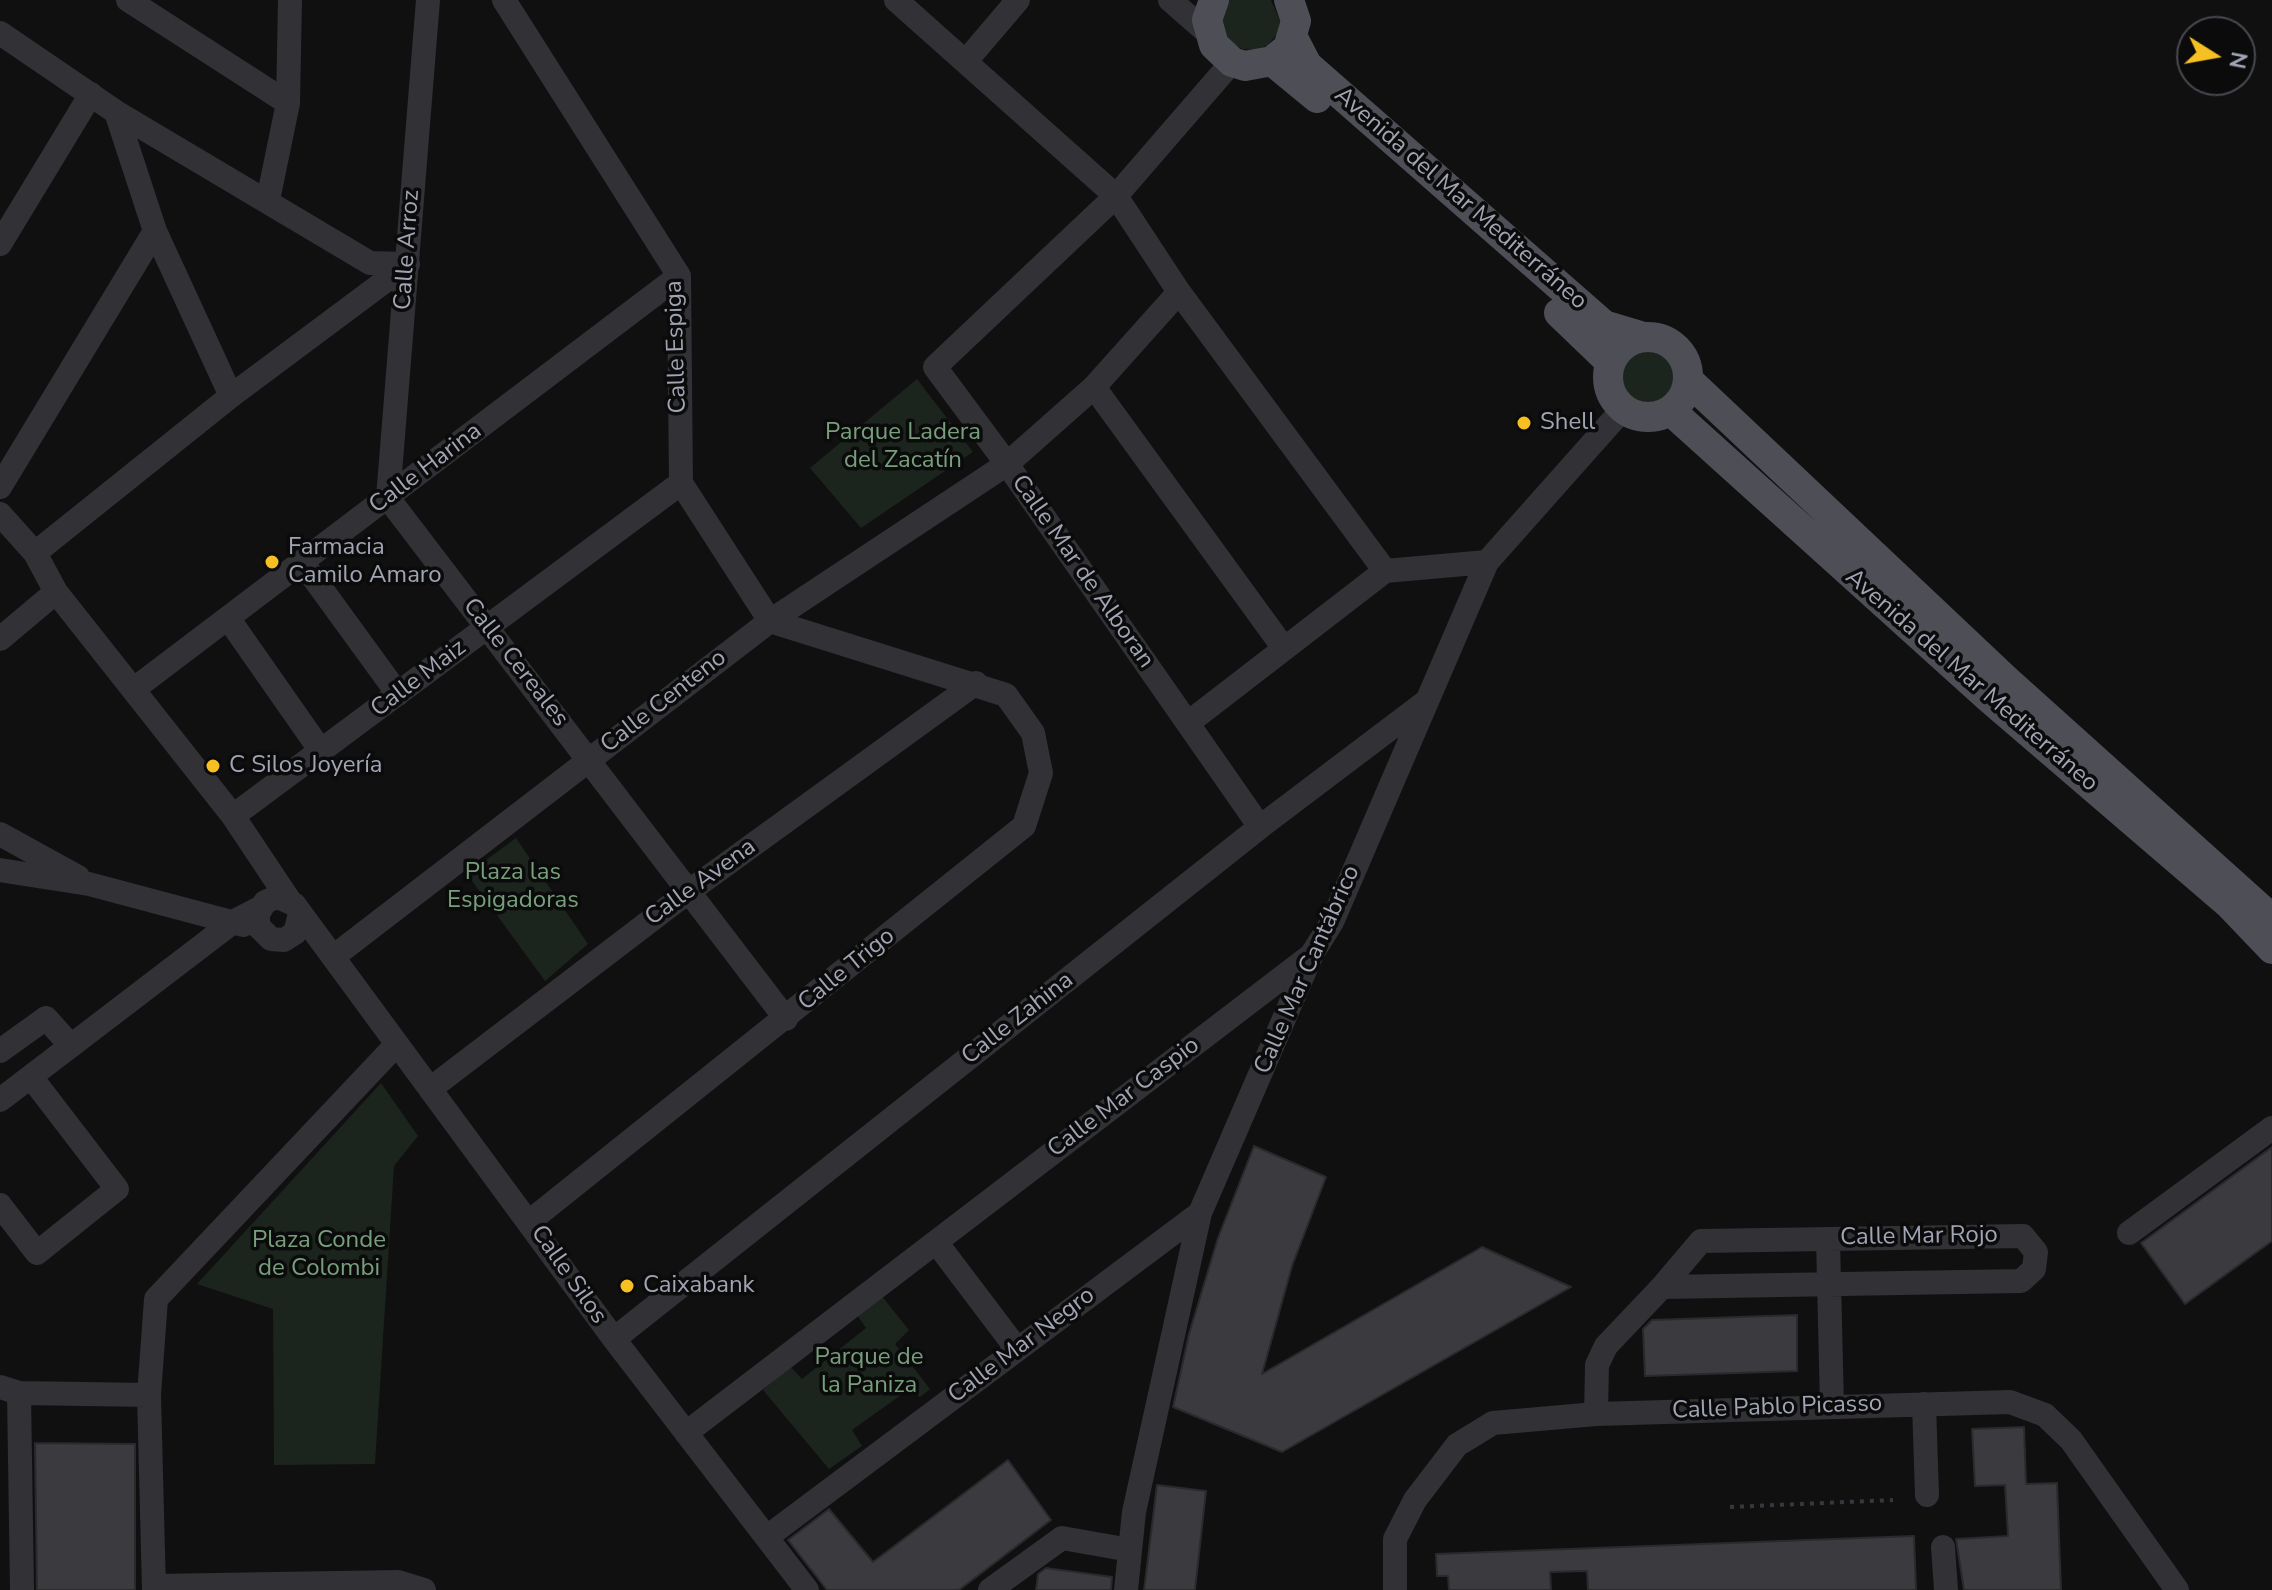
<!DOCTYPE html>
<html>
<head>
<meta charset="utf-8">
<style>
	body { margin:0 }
	#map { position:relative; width:2272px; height:1590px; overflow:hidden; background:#101011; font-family:"Nunito Sans",sans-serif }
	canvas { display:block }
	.north { position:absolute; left:2176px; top:16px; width:80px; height:80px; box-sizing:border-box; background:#0b0b0c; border:2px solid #47494f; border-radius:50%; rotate:101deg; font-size:22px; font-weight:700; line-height:32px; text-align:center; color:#a1a5b3 }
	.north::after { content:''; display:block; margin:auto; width:28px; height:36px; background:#f6c023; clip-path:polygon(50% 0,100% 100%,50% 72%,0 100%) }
</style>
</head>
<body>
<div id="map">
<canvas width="2272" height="1590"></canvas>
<div class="north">N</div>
</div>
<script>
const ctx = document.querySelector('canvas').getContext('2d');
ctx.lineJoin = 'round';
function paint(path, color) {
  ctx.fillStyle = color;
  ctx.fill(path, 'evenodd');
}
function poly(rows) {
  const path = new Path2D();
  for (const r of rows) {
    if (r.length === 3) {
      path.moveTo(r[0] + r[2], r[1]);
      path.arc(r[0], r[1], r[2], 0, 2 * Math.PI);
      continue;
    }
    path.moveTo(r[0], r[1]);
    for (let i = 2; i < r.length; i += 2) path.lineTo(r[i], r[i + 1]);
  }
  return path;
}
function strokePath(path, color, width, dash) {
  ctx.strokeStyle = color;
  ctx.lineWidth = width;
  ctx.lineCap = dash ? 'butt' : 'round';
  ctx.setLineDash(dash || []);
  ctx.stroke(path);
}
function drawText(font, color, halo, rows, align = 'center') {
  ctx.font = font + ' "Nunito Sans",sans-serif';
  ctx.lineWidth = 7;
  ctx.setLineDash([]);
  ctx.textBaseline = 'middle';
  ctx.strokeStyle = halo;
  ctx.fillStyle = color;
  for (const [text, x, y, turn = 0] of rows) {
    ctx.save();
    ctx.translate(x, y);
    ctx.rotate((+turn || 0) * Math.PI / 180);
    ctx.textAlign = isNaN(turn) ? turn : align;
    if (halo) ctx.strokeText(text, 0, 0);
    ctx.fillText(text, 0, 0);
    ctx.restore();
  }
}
const green = poly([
	[1229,0,1271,0,1280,21,1277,34,1268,45,1256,50,1242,49,1231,43,1223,32,1221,19],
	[1647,378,30],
	[917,379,973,452,861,528,810,468],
	[516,838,588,944,545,981,467,874],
	[381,1083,418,1136,394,1166,375,1464,274,1465,273,1309,197,1284],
	[881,1295,909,1330,895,1344,930,1389,920,1397,908,1390,852,1430,862,1446,829,1469,763,1390,790,1366,802,1379,866,1328,857,1315]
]);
const building = poly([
	[1254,1146,1326,1177,1292,1266,1262,1374,1482,1247,1571,1287,1282,1452,1173,1407,1189,1334,1218,1238,1254,1146],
	[2272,1147,2272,1241,2185,1304,2141,1243,2272,1147],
	[1797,1315,1797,1371,1645,1376,1643,1329,1652,1320,1797,1315],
	[2024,1427,2026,1484,2057,1483,2061,1590,1964,1590,1956,1539,2008,1536,2005,1485,1975,1486,1972,1429,2024,1427],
	[35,1443,135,1444,135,1590,37,1590,35,1443],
	[1008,1460,1051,1520,959,1590,827,1590,788,1540,829,1509,873,1562,1008,1460],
	[1157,1485,1206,1491,1195,1590,1144,1590,1157,1485],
	[1914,1536,1916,1590,1588,1590,1587,1571,1550,1572,1551,1590,1449,1590,1448,1576,1437,1576,1436,1554,1914,1536],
	[1046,1568,1112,1577,1111,1590,1036,1590,1038,1574,1046,1568]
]);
const path = poly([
	[1730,1507,1893,1500]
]);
const minor = poly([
	[128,0,288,103],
	[428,0,388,498,786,1019],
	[504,0,679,276,681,483,770,621,1006,695,1033,733,1041,773,1024,826,530,1221],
	[896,0,1116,196,1179,292,1385,571],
	[1170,0,1209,34],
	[0,33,116,112,370,263,408,264],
	[966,61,1018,0],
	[1232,62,1116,196,935,367,1007,464,1260,827],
	[116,112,155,231,231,396],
	[268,200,288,103,290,0],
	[0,244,91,94],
	[1094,387,1283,647],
	[0,487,155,231],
	[0,514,35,553,56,592,233,816,289,900],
	[35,553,231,396,408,264],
	[302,562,398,694],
	[1385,571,1487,562],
	[228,618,321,751],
	[0,639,56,592],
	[134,689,679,276],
	[1188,723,1385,571],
	[233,816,681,483],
	[0,834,78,877],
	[0,870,89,884,243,925],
	[300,914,295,933,284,940,271,939,258,926,258,914,265,902,277,897,294,904,614,1339,807,1590],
	[333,957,770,621,1007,464,1094,387,1179,292],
	[0,1051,46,1018,71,1046],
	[430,1089,688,892,976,683],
	[0,1100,233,922,260,908],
	[0,1205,37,1253,117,1189,31,1077],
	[2129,1233,2272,1128],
	[1828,1239,1832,1406],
	[936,1242,1017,1349],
	[614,1339,1260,827,1424,703],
	[0,1387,19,1393,149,1395],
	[19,1393,22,1590],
	[1924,1404,1927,1495],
	[1596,1414,1597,1365,1606,1346,1662,1287,1701,1241,2023,1236,2036,1252,2034,1269,2021,1281,1662,1287],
	[686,1433,1310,956],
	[767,1537,1200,1213],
	[1943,1547,1946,1590],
	[154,1586,398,1582,424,1590],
	[154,1590,149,1395,156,1299,396,1045],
	[990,1590,1062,1538,1130,1550],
	[1126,1590,1134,1512,1200,1213,1312,954,1332,922,1487,562,1623,409],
	[1395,1590,1395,1539,1415,1500,1457,1445,1493,1423,1596,1414,2010,1402,2045,1415,2071,1440,2177,1590]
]);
const major = poly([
	[1214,0,1207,20,1214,45,1232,62,1245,66,1272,61,1288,48,1296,21,1289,0],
	[1293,38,1307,65,1604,325,1644,337],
	[1272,61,1317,98],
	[1559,313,1610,362],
	[1648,377,40],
	[1688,380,2006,680,2272,919],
	[1671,411,1988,697,2228,903,2272,949]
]);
const markers = [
	[1524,423,8,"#f6c023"],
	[272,562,8,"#f6c023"],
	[213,766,8,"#f6c023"],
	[627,1286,8,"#f6c023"]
];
const streetNames = [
	["Avenida del Mar Mediterráneo",1460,199,41],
	["Calle Arroz",408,250,-86],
	["Calle Espiga",677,347,-92],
	["Calle Harina",426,469,-37],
	["Calle Mar de Alboran",1082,572,55],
	["Calle Cereales",515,663,52],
	["Calle Maiz",419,679,-37],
	["Avenida del Mar Mediterráneo",1971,681,41],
	["Calle Centeno",664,702,-38],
	["Calle Avena",701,883,-36],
	["Calle Trigo",847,970,-39],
	["Calle Mar Cantábrico",1308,970,-66],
	["Calle Zahina",1018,1019,-38],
	["Calle Mar Caspio",1124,1098,-37],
	["Calle Mar Rojo",1919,1237,-1],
	["Calle Silos",568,1275,55],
	["Calle Mar Negro",1022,1346,-37],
	["Calle Pablo Picasso",1777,1408,-2]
];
const poiNames = [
	["Shell",1540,423],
	["Farmacia",288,548],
	["Camilo Amaro",288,576],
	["C Silos Joyería",229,766],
	["Caixabank",643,1286]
];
const parkNames = [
	["Parque Ladera",903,433],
	["del Zacatín",903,461],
	["Plaza las",513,873],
	["Espigadoras",513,901],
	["Plaza Conde",319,1241],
	["de Colombi",319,1269],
	["Parque de",869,1358],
	["la Paniza",869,1386]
];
paint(green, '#1c241e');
paint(building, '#3a3a3f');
strokePath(building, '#2a2a2d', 2);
strokePath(path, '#37383d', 4, [4, 6]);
strokePath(minor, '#313136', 24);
strokePath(major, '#4d4e56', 30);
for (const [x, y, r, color] of markers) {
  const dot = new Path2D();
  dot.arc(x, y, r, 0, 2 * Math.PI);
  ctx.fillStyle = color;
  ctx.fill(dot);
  strokePath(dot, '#0b0b0c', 3);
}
drawText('24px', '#a1a5b3', '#0b0b0c', streetNames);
drawText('24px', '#a1a5b3', '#0b0b0c', poiNames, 'left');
drawText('24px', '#779f7c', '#0b0b0c', parkNames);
</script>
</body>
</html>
